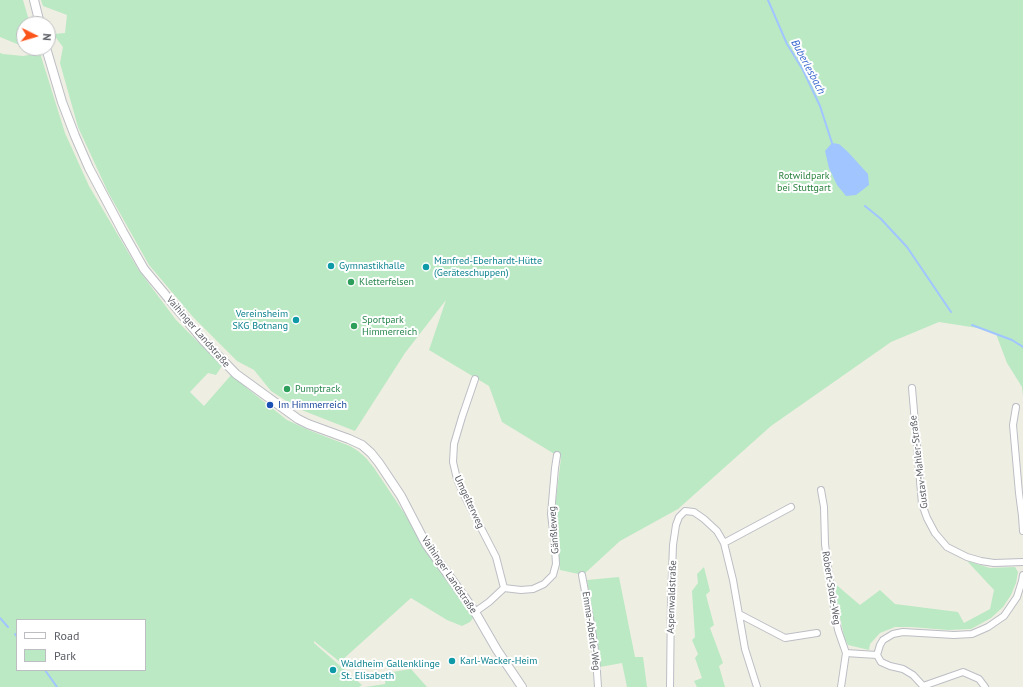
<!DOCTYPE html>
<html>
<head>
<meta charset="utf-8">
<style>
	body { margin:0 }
	#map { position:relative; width:1023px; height:687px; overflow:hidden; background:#efeee2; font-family:"PT Sans",sans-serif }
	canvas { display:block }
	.legend { position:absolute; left:16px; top:619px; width:130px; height:52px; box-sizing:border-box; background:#fff; border:1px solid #bdbec1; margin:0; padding:5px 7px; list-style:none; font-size:12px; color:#5a5d64 }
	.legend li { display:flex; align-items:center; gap:8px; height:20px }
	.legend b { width:20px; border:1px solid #bdbec1 }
	.north { position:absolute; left:16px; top:16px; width:40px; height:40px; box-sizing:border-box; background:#fff; border:1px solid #bdbec1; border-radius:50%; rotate:95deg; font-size:11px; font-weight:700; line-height:16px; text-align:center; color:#5a5d64 }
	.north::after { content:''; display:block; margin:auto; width:14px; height:18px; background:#fc551b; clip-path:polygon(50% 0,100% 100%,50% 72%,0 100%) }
</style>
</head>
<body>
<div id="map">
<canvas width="1023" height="687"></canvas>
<ul class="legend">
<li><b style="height:5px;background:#fff"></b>Road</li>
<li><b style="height:11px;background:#bbe9c4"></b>Park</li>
</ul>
<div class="north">N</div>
</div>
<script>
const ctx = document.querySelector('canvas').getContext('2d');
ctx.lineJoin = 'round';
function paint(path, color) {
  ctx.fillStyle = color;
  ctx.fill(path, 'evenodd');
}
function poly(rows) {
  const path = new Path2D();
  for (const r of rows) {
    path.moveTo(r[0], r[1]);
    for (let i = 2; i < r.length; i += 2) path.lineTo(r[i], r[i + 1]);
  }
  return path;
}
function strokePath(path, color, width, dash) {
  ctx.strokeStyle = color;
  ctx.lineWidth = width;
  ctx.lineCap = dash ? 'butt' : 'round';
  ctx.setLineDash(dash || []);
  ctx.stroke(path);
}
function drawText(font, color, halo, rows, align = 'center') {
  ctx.font = font + ' "PT Sans",sans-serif';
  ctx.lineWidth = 4;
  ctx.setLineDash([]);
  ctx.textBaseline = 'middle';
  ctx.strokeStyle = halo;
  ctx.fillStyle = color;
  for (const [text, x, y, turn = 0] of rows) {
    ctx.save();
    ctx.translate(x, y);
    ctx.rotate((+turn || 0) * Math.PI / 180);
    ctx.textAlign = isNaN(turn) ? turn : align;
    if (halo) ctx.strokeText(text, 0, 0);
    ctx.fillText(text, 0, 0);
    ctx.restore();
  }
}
const green = poly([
	[0,0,23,0,30,24,24,24,24,45,22,46,0,37],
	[41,0,1023,0,1023,396,1022,387,1007,363,996,334,984,329,939,322,891,342,771,426,678,509,620,541,583,575,560,570,554,515,561,458,502,422,489,386,429,350,446,300,405,353,355,431,299,409,271,391,254,370,237,361,193,317,149,265,108,192,78,127,60,63,63,47,53,34,65,33,67,15,43,6],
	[0,53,3,54,23,56,40,53,65,133,89,186,138,269,176,320,222,366,216,375,208,373,190,392,204,406,232,374,248,389,287,420,311,431,350,446,358,451,366,458,374,468,474,617,470,622,462,626,447,620,411,598,340,662,314,641,314,643,362,685,359,687,0,687],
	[17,620,145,620,145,670,17,670],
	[967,561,990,568,1015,567,1018,572,1016,583,1011,595,1003,607,991,618,971,629,948,630,911,627,895,627,880,633,870,644,869,650,848,645,844,637,833,582,860,605,880,590,895,604,958,612,964,623,990,609,994,590],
	[704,567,710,591,706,595,714,625,710,628,723,663,719,666,725,687,697,687,694,681,702,678,695,658,698,654,692,640,695,637,692,591,698,583,697,574],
	[619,577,635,657,643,657,647,687,627,687,622,663,600,667,587,580],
	[411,669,427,687,365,687,385,684,386,673]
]);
const water = poly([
	[832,143,839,144,848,152,868,174,869,185,856,195,846,196,837,185,829,168,825,151]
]);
const stream = poly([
	[768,0,787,44,803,70,820,106,832,143],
	[865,206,881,219,907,247,951,312],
	[972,325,1012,340,1023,347],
	[0,618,8,627],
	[15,634,17,637],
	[45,670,57,687]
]);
const minor = poly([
	[475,379,462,417,454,444,453,462,457,479,464,495,496,557,504,588],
	[912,388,922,504,927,518,935,533,947,547,967,557,981,561,994,563,1023,562],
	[1016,407,1013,425,1019,493,1022,516,1023,531],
	[821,490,824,507,825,544,831,590,838,630,846,653,841,687],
	[724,543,791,507],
	[582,575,591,624,596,657,598,687],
	[504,588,521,590,533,589,544,584,553,575,556,564,555,548,551,514,555,468,557,455],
	[475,612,489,602,504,588],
	[739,614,785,638,817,633],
	[846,653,861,654,877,655],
	[877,655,880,645,883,640,893,634,903,632,954,635,972,634,988,627,1004,616,1017,597,1022,581,1023,575],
	[877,655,881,662,890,666,903,669,913,675,924,687],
	[923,686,963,672,979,679,985,687],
	[670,687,671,598,673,545,676,525,679,517,685,511,694,512,704,519,717,531,724,543,733,580,745,649,757,687]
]);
const tertiary = poly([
	[34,0,40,24],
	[46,48,62,102,75,136,89,168,123,232,144,269,203,340,236,374,298,419,308,424,349,439,362,445,371,453,379,463,401,496,426,544,475,612,497,650,522,687]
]);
const markers = [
	[331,266,4,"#0f9aa8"],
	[426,267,4,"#0f9aa8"],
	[351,282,4,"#2e9e5b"],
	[296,320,4,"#0f9aa8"],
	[354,326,4,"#2e9e5b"],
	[287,389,4,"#2e9e5b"],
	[270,405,4,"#1a4fb4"],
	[452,661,4,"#0f9aa8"],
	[333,670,4,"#0f9aa8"]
];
const parkNames = [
	["Rotwildpark",804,176],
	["bei Stuttgart",804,188]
];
const cultureNames = [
	["Manfred-Eberhardt-Hütte",434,261],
	["(Geräteschuppen)",434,273],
	["Gymnastikhalle",339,266],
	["Vereinsheim",288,314,"right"],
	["SKG Botnang",288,326,"right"],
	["Karl-Wacker-Heim",460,661],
	["Waldheim Gallenklinge",341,664],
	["St. Elisabeth",341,676]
];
const leisureNames = [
	["Kletterfelsen",359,282],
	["Sportpark",362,320],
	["Himmerreich",362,332],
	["Pumptrack",295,389]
];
const streetNames = [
	["Vaihinger Landstraße",198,332,49],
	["Gustav-Mahler-Straße",919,462,-97],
	["Umgelterweg",469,502,65],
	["Gänßleweg",554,530,-94],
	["Vaihinger Landstraße",449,575,56],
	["Robert-Stolz-Weg",831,588,81],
	["Aspenwaldstraße",672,597,-88],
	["Emma-Aberle-Weg",591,631,82]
];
const transitNames = [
	["Im Himmerreich",278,405]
];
const waterNames = [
	["Buberlesbach",808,67,62]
];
paint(green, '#bbe9c4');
paint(water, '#a1c5ff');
strokePath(stream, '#a1c5ff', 2);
strokePath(minor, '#bcbec5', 8);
strokePath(tertiary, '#bcbec5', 10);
strokePath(minor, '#fff', 6);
strokePath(tertiary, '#fff', 8);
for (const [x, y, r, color] of markers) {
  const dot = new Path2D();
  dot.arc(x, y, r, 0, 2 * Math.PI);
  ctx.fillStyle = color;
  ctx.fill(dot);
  strokePath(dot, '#fff', 1.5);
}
drawText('10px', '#2b833f', '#fff', parkNames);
drawText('10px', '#0d838f', '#fff', cultureNames, 'left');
drawText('10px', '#27864d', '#fff', leisureNames, 'left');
drawText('10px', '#5a5d64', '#fff', streetNames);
drawText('10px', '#164399', '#fff', transitNames, 'left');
drawText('italic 11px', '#3766cf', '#fff', waterNames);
</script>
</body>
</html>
